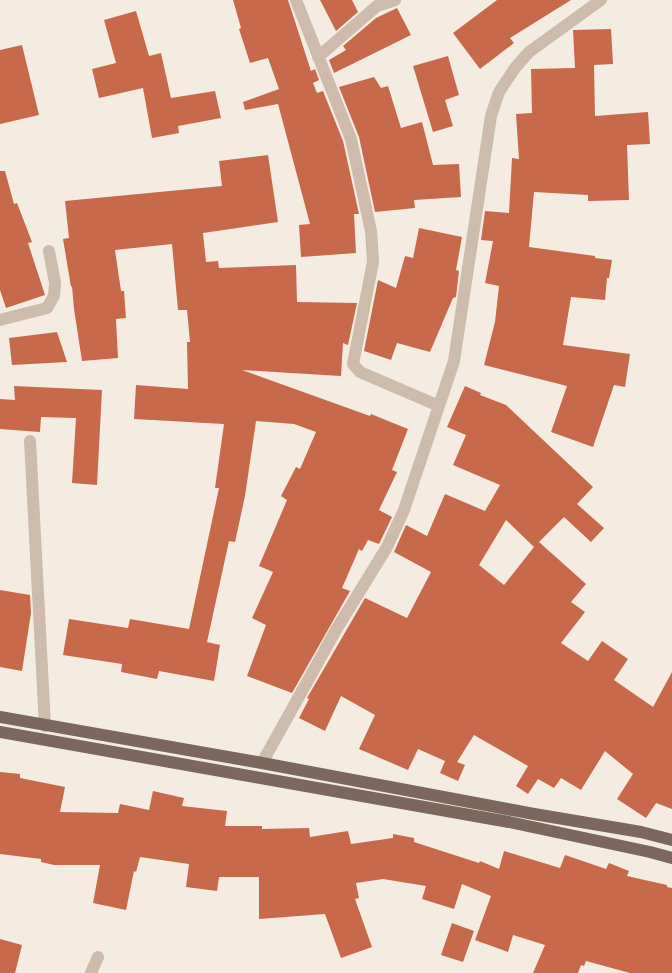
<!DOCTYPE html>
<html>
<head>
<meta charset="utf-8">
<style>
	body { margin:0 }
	canvas { display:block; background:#f4ebe1 }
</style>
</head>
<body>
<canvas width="672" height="973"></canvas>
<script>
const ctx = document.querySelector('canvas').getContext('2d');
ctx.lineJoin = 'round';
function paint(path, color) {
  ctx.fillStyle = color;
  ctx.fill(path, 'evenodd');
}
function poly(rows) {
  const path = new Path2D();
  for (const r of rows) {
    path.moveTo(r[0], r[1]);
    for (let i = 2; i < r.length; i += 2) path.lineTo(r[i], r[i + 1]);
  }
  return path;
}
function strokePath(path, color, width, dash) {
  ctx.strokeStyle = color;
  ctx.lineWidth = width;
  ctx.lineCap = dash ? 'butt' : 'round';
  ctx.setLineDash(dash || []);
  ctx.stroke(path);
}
const building = poly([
	[233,0,288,0,311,71,315,69,319,80,313,83,317,93,323,91,343,141,359,214,354,214,356,253,301,257,299,225,310,224,278,104,245,110,243,102,279,89,268,58,250,63,239,29,241,28],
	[320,0,352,0,358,12,336,31],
	[497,0,571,0,510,38,514,43,480,69,453,33],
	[397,8,411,35,334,73,329,60,346,50,343,46,376,18],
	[136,11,149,56,161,53,171,98,215,91,221,118,178,126,179,133,152,138,143,88,99,98,92,69,116,63,104,20],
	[611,29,613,64,594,65,595,116,648,112,650,144,627,145,629,200,588,201,588,195,534,192,529,247,595,256,595,258,612,260,609,278,607,278,605,300,571,297,563,345,630,354,625,387,614,385,593,447,551,432,567,386,484,365,495,322,499,286,485,283,493,241,481,240,485,211,509,213,512,158,519,159,516,114,532,113,531,69,575,68,573,30],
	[22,45,39,115,0,124,0,50],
	[448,56,459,95,445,100,453,126,433,132,413,66],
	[374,77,381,88,388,86,401,128,422,122,433,165,459,164,461,197,414,200,415,208,375,212,359,137,339,87],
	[268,155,278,222,203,233,206,262,218,261,219,268,296,265,297,302,357,303,348,345,343,343,341,376,242,370,370,416,371,414,408,429,392,470,397,472,379,510,392,517,379,544,368,540,362,551,359,549,342,588,350,591,292,693,247,676,266,625,252,618,273,572,259,566,287,500,281,496,296,467,300,469,316,432,294,424,256,421,245,496,235,542,229,541,207,642,220,645,214,681,159,671,157,679,121,672,122,664,63,655,69,619,128,628,130,619,189,629,219,488,215,488,224,424,134,419,136,385,188,389,187,342,190,342,187,310,178,310,172,244,115,250,121,291,124,291,126,318,116,319,118,358,82,361,74,309,72,286,71,287,63,239,69,238,65,201,222,186,219,161],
	[0,171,5,171,14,204,17,203,32,242,28,243,45,295,6,308,0,290],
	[419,228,462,237,456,270,459,271,456,297,453,298,430,352,397,343,391,360,364,351,378,280,396,288,405,256,413,258],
	[57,332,67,362,12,365,9,338],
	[14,386,102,390,97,485,72,483,76,418,41,417,40,432,0,429,0,399,15,400],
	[465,386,481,393,480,395,506,405,593,487,577,504,604,528,591,542,564,517,539,542,586,584,571,602,585,612,561,643,588,661,602,641,628,659,614,680,653,707,672,672,672,809,656,803,646,818,617,799,633,774,605,751,581,790,561,778,554,788,538,779,528,794,516,786,528,766,474,735,457,762,465,765,458,781,440,773,445,761,418,749,408,770,359,749,375,715,341,696,325,731,299,718,309,699,307,698,365,598,407,618,431,572,394,552,406,525,427,536,445,494,485,511,500,485,453,465,466,435,447,427],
	[506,520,534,547,504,585,479,565],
	[0,590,30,595,31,613,22,671,0,667],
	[0,772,20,774,20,778,65,787,60,812,118,813,120,804,149,810,153,791,184,798,182,806,227,811,225,826,262,826,262,829,309,828,310,837,348,831,351,844,393,838,393,834,414,838,414,842,479,863,480,861,499,869,504,851,560,868,565,855,606,869,609,863,629,871,627,876,667,885,667,887,672,888,672,973,630,973,586,961,584,966,581,965,578,973,533,973,545,945,513,935,508,952,475,940,491,896,462,884,454,909,422,899,426,886,383,879,356,883,359,898,355,899,372,947,341,958,325,914,259,919,259,877,219,877,217,891,186,887,189,864,140,857,136,872,134,871,126,910,93,903,100,865,54,865,41,862,41,859,0,854],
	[452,923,474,931,463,962,441,955],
	[0,939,22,945,15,973,0,973]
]);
const minor = poly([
	[296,0,351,139,371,231,373,262,353,364,360,372,439,406],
	[318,57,377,6,395,0],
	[0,320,47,308,54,296,55,283,49,251],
	[30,441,45,726],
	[262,763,336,630,387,547,404,510,454,361,491,116,499,92,515,68,529,52,601,0],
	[91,973,98,957]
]);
const major = poly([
	[0,717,262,763,534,814,641,832,672,840],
	[0,732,509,822,650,852,672,858]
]);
paint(building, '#c8694b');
strokePath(minor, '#cdbbac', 12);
strokePath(major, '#7d675c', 12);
</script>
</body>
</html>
